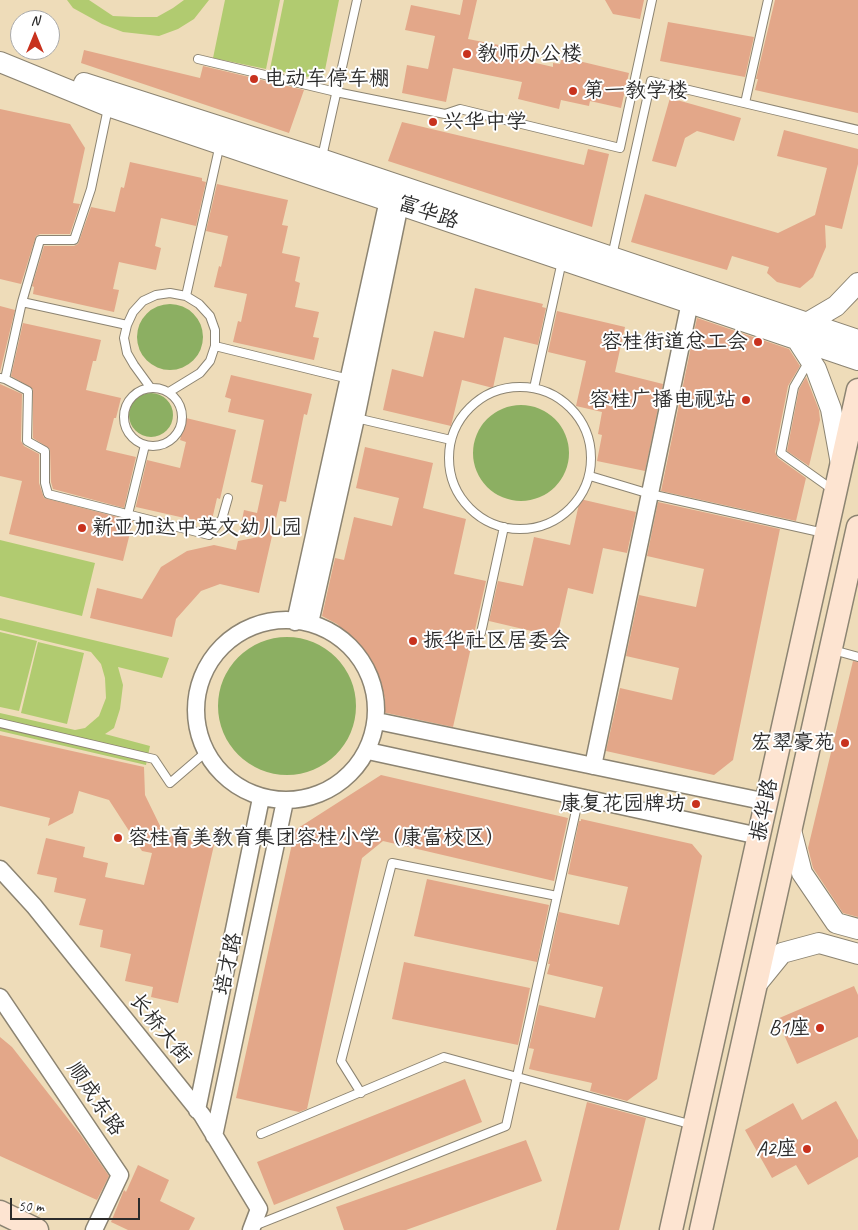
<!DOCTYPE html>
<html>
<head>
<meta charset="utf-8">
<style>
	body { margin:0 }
	#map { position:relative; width:858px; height:1230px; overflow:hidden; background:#eedcb9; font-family:Caveat,sans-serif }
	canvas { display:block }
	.north { position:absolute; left:10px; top:10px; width:50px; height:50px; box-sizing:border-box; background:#fff; border:1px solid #aaa; border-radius:50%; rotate:0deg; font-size:14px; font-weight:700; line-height:20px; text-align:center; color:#2b2b2b }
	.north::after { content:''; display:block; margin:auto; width:18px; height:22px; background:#c8321e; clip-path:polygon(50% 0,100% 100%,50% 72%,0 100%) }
	.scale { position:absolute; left:10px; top:1198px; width:130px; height:22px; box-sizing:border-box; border:2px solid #2b2b2b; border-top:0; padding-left:6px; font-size:15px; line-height:18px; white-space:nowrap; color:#2b2b2b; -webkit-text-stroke:4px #fff; paint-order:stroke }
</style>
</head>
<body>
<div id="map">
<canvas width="858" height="1230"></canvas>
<div class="north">N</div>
<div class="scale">50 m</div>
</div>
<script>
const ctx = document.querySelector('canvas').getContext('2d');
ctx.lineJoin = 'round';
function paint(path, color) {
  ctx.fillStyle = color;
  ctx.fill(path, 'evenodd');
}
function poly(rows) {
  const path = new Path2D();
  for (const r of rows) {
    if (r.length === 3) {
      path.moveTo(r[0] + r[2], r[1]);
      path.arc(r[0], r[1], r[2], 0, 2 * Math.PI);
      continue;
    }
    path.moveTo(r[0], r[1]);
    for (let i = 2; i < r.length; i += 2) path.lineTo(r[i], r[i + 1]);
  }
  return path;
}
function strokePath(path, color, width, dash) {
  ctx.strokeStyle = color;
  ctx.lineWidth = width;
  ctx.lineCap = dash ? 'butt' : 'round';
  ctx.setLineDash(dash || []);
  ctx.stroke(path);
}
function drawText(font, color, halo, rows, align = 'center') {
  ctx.font = font + ' Caveat,"LXGW WenKai TC",sans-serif';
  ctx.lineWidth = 4;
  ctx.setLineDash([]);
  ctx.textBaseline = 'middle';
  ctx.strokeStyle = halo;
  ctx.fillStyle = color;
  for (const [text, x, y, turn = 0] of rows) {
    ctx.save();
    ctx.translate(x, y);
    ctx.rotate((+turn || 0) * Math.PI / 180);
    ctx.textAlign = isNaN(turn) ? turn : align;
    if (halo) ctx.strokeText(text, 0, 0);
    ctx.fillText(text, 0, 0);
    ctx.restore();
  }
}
const green = poly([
	[67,0,89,0,113,16,135,17,157,17,173,8,184,0,209,0,194,19,178,29,159,36,123,32,102,24,73,8],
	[225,0,280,0,266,69,213,58],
	[284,0,339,0,323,80,270,69],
	[0,540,95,563,82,616,0,596],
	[0,618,169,658,162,678,118,667,123,685,120,709,114,728,105,734,150,746,146,765,0,731,0,713,75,730,85,728,99,716,106,698,105,678,101,664,91,652,0,630],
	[0,632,37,641,19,711,0,707],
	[38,642,84,653,67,724,21,713]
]);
const forest = poly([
	[170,337,33],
	[151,415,22],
	[521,453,48],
	[287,706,69]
]);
const building = poly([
	[463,0,477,0,468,39,504,46,502,55,553,67,553,63,560,64,562,57,629,73,621,108,590,101,589,106,561,100,559,109,518,99,522,82,453,68,446,102,402,93,407,65,428,69,435,36,405,30,411,5,460,15],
	[605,0,644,0,640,19,613,14],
	[775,0,858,0,858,113,755,90,758,79,756,79],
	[668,22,754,37,745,77,660,61],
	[84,50,200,78,203,66,304,90,289,133,81,63],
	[670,98,741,118,734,141,697,131,685,138,676,167,652,161],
	[0,109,70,124,85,148,73,203,80,204,70,234,40,234,36,236,21,284,0,279],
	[402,122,584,165,588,149,609,154,592,227,388,161],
	[784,130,858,149,858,164,842,229,825,225,826,247,813,277,800,288,777,282,767,273,769,267,732,256,727,270,631,242,645,194,778,233,815,215,827,168,777,156],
	[130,162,202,178,202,181,206,182,196,226,161,218,155,246,161,248,156,270,119,262,113,289,119,290,114,312,33,294,34,287,32,286,44,246,74,246,78,244,91,207,115,212,121,187,124,188],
	[217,184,288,200,282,225,288,226,282,253,300,257,295,281,300,283,295,307,319,312,313,337,319,338,314,360,233,342,238,321,241,322,247,294,214,287,219,266,221,267,228,236,206,231],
	[475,288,543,304,542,307,546,308,538,345,504,337,493,388,462,380,451,426,383,410,392,369,423,377,434,331,464,338],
	[0,306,15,310,0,372],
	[557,311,625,327,615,372,663,384,645,471,597,461,602,435,598,434,602,412,576,406,586,361,548,352],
	[697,318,789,349,800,366,788,386,775,452,778,458,806,478,796,521,661,491],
	[23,323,101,340,96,361,93,361,86,390,121,398,116,418,114,418,106,450,136,457,124,508,53,489,51,482,50,449,33,438,33,389,11,376],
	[231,375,312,394,307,415,304,414,286,502,280,501,259,593,220,584,201,591,176,619,172,637,90,618,97,588,142,599,161,567,187,551,214,545,236,550,238,541,264,536,240,530,244,510,257,513,263,485,251,482,264,420,228,412,231,399,225,397],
	[806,377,819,410,820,420,809,466,787,451,799,389],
	[0,384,22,394,21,441,24,446,39,454,39,483,44,498,133,521,123,561,9,534,22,481,0,476],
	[186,418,236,430,220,499,217,498,211,524,136,507,135,510,147,460,180,468,186,442,180,440],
	[365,447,433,463,423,508,466,519,454,574,486,581,453,727,382,712,385,698,362,648,337,624,322,616,335,558,344,560,354,517,392,526,399,498,356,488],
	[580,499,636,512,627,553,603,548,593,594,568,588,557,637,489,621,498,581,523,586,534,537,570,545],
	[658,502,780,529,733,760,714,775,606,751,620,688,672,700,679,668,626,656,639,595,696,607,704,569,647,556],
	[853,661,858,662,858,917,843,913,813,868,808,848],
	[0,735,144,767,145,795,164,834,214,845,178,1003,151,997,153,987,125,981,131,954,100,947,103,930,79,925,86,899,54,892,57,878,37,874,46,838,85,847,83,857,108,863,105,877,144,885,152,853,142,851,109,800,79,791,73,813,48,826,50,818,0,806],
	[381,775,568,818,554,881,383,841,362,858,307,1109,299,1112,236,1098,295,830],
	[581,819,692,844,702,856,657,1079,627,1101,590,1091,592,1083,529,1069,534,1049,529,1048,539,1005,595,1018,603,987,547,974,550,964,548,964,559,912,619,925,628,887,568,874,579,821,581,821],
	[427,879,549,905,537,962,414,936],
	[404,962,530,988,518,1045,392,1019],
	[854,986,858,995,858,1037,797,1064,777,1019],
	[0,1037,12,1047,80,1134,109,1176,97,1200,0,1156],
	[465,1079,482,1122,274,1205,257,1162],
	[836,1101,858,1140,858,1157,808,1185,796,1165,772,1178,745,1130,793,1103,802,1120],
	[587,1102,646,1118,619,1230,556,1230],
	[526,1140,542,1181,406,1230,344,1230,336,1207],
	[138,1165,169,1180,160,1201,195,1218,189,1230,128,1230,111,1222,124,1190,126,1192]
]);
const service = poly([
	[198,59,336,92,445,114,460,109,620,148,652,0],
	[745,103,768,0],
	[322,157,357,0],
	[612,256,651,81,858,130],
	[186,296,220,144],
	[22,302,127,325],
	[215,346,349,379],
	[809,361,794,387,781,453,833,490],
	[0,378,5,379,22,302,40,240,74,240,91,189,108,108],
	[5,379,28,391,27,441,45,451,45,483,48,494,209,535,222,519,228,498],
	[150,387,134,365,127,353,124,338,127,325,133,312,143,301,156,295,170,293,186,296,199,304,210,316,215,330,215,346,210,361,200,373,169,392],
	[520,458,71],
	[153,417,29],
	[534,388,562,261],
	[356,418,451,440],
	[590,476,650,494,824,533],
	[128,514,145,445],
	[481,633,504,527],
	[833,650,858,657],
	[0,723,154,759,170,783,206,752],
	[361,1093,341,1061,392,863,557,896],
	[261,1134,444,1057,693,1125],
	[254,1226,506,1126,579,797]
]);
const minor = poly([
	[286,710,90],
	[295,622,388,200],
	[310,623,356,418,400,204],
	[377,721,767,802],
	[368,751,759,836],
	[593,766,690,302],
	[0,869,34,906,202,1115,259,1209,251,1230],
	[0,997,120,1175,94,1230],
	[197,1110,261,798],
	[214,1136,285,801]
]);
const tertiary = poly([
	[0,62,108,106,858,360],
	[84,83,321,159,858,340],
	[807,323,836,306,858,283],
	[796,338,816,369,831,409,841,464],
	[791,830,802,873,836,923,858,929],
	[756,985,782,953,819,943,858,954]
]);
const secondary = poly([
	[0,1212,37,1230],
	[671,1230,858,390],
	[701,1230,858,527]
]);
const markers = [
	[467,54,5,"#c8321e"],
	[254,79,5,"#c8321e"],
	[573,91,5,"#c8321e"],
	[433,122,5,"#c8321e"],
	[758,342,5,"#c8321e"],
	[746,400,5,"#c8321e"],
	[82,528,5,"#c8321e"],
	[413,641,5,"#c8321e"],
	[845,743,5,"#c8321e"],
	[696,804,5,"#c8321e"],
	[118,838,5,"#c8321e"],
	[820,1028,5,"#c8321e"],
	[807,1149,5,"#c8321e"]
];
const poiNames = [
	["教师办公楼",477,54],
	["电动车停车棚",264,79],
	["第一教学楼",583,91],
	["兴华中学",443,122],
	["容桂街道总工会",748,342,"right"],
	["容桂广播电视站",736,400,"right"],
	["新亚加达中英文幼儿园",92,528],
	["振华社区居委会",423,641],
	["宏翠豪苑",835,743,"right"],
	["康复花园牌坊",686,804,"right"],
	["容桂育美教育集团容桂小学（康富校区）",128,838],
	["B1座",810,1028,"right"],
	["A2座",797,1149,"right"]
];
const streetNames = [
	["富华路",428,213,19],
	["振华路",765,810,-78],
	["培才路",229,964,-78],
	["长桥大街",160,1029,51],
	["顺成东路",95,1099,56]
];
paint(green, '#b1cb70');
paint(forest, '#8caf62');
paint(building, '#e3a789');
strokePath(service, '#8c8472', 10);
strokePath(minor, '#8c8472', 19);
strokePath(tertiary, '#8c8472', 22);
strokePath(secondary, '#8c8472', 25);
strokePath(service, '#fff', 8);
strokePath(minor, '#fff', 16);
strokePath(tertiary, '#fff', 20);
strokePath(secondary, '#fde4d1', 22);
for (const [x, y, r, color] of markers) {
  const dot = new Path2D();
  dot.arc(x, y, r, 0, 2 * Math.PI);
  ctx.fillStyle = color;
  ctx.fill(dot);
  strokePath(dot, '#fff', 2);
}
drawText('21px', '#2b2b2b', '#fff', poiNames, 'left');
drawText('21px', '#2b2b2b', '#fff', streetNames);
</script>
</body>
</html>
